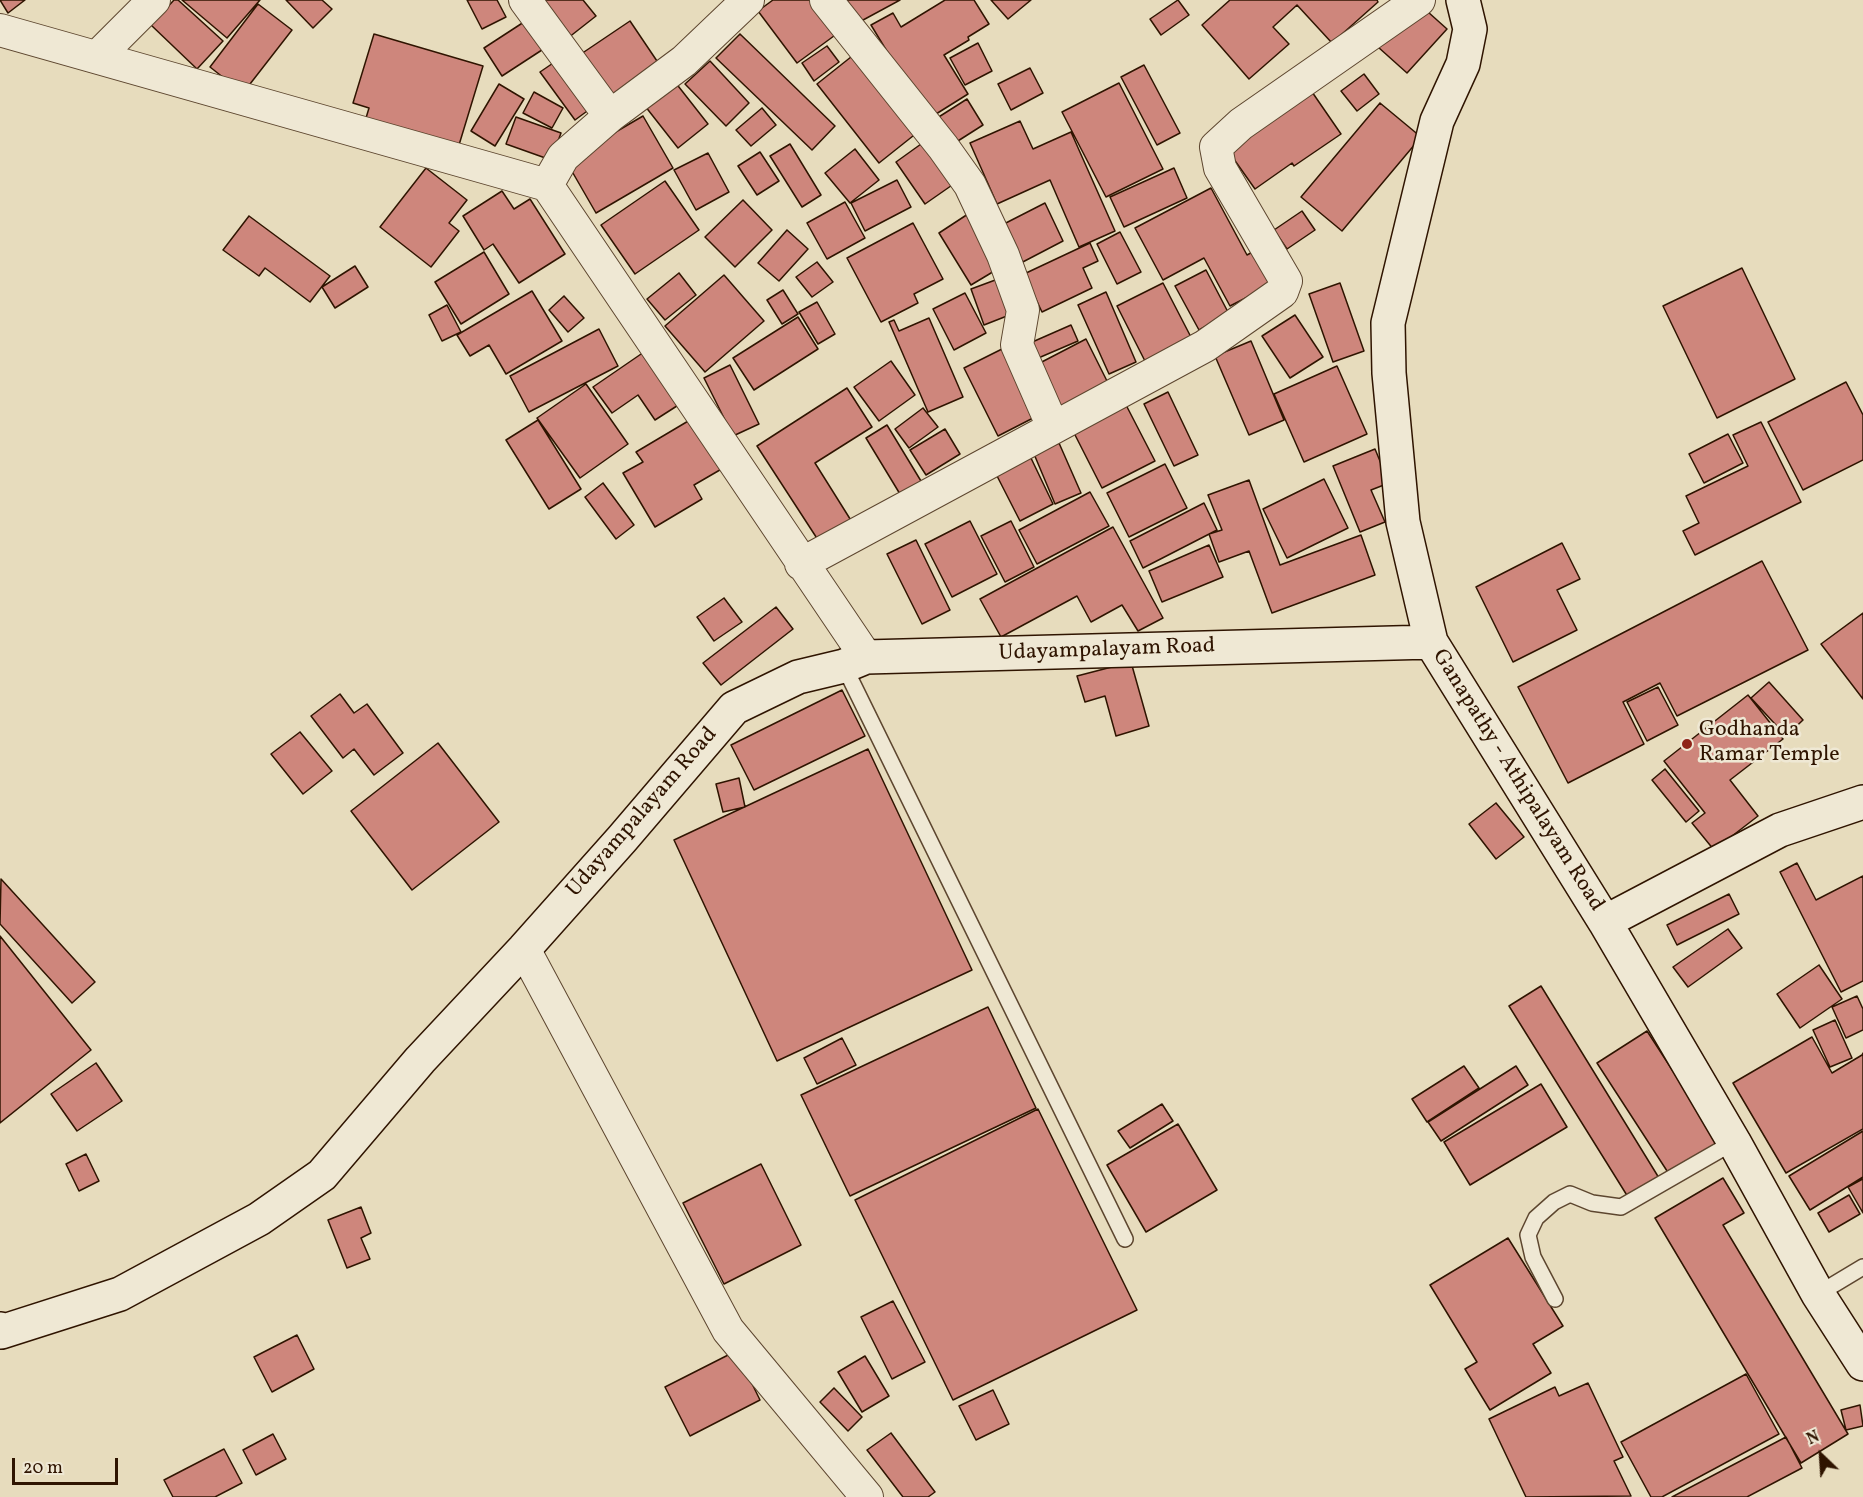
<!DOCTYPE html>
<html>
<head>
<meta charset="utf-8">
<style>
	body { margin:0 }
	#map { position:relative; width:1863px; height:1497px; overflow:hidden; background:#e7dcbd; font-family:Vollkorn,serif }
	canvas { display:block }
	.north { position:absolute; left:1791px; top:1425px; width:60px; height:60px; -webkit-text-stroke:4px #efe8d4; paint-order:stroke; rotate:335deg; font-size:16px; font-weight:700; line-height:24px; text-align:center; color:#2f1400 }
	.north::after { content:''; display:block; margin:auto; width:21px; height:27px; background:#2f1400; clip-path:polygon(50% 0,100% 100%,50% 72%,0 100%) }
	.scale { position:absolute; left:12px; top:1458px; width:106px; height:27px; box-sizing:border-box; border:3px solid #2f1400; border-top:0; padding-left:8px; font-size:18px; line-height:21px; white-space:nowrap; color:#2f1400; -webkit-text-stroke:4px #efe8d4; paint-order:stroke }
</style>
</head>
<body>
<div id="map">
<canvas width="1863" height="1497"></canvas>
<div class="north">N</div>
<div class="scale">20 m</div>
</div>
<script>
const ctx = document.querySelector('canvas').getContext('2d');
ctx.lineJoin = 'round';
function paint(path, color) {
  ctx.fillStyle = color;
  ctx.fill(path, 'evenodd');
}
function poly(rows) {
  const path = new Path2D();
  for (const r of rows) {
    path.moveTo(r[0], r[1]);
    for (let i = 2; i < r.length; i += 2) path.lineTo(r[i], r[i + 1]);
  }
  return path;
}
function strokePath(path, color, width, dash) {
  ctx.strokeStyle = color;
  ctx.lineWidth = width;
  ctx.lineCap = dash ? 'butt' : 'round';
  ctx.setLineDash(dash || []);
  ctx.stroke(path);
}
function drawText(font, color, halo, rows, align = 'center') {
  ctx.font = font + ' Vollkorn,serif';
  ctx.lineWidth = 5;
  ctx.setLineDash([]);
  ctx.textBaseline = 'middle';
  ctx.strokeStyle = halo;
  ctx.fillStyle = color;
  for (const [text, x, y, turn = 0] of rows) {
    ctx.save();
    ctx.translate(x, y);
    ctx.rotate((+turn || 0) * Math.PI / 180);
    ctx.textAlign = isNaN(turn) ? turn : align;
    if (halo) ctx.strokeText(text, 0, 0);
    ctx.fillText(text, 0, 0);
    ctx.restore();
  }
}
const building = poly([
	[0,0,25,0,8,13,0,0],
	[174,0,178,0,223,41,197,69,151,25,174,0],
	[182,0,260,0,227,38,182,0],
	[286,0,322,0,332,9,313,28,286,0],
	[467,0,497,0,506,17,482,29,467,0],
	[538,0,583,0,596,16,568,38,538,0],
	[773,0,814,0,838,33,797,63,758,11,773,0],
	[838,0,900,0,852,26,838,0],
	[945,0,974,0,989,24,968,37,969,40,944,55,968,94,928,119,871,25,893,13,901,27,945,0],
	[991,0,1031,0,1008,19,991,0],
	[1178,0,1189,15,1161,35,1150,19,1178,0],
	[1230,0,1377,0,1378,2,1332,43,1297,5,1273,27,1289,44,1249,79,1202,25,1230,0],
	[1418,3,1447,29,1407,73,1378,47,1418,3],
	[258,4,292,30,243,93,210,67,258,4],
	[527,20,545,48,502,76,484,48,527,20],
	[630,21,659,64,611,97,581,54,630,21],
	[374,34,483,66,459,145,366,118,369,108,353,103,374,34],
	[740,34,835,126,812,150,716,58,740,34],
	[978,43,992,71,965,85,950,58,978,43],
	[827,46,839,62,814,81,802,63,827,46],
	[861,49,923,128,879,163,817,84,861,49],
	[559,59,594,106,575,120,540,72,559,59],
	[710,61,749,103,726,126,685,84,710,61],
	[1144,65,1180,133,1157,145,1121,77,1144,65],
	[1030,68,1043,93,1011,110,998,84,1030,68],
	[1364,74,1379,94,1357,111,1341,91,1364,74],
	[675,82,708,124,678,148,645,106,675,82],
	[1119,83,1163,169,1106,197,1062,112,1119,83],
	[499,84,524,99,495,146,471,131,499,84],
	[1310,89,1341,134,1294,166,1292,163,1255,189,1226,148,1310,89],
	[534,92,563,108,552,128,523,113,534,92],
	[967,99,983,125,950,146,934,120,967,99],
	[1380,103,1421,137,1342,231,1301,197,1380,103],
	[762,108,776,125,751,146,736,130,762,108],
	[643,116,673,168,596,213,566,161,643,116],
	[516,117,561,133,551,160,506,144,516,117],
	[1020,121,1033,149,1071,132,1115,231,1079,247,1050,180,997,204,970,143,1020,121],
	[928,139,958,181,925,204,896,162,928,139],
	[790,144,821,195,802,207,770,156,790,144],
	[855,149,879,180,850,203,825,173,855,149],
	[760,152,779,181,757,195,738,166,760,152],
	[708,153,729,192,696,210,674,170,708,153],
	[426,168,467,200,449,223,459,231,431,267,380,227,426,168],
	[1174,168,1187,198,1124,227,1110,197,1174,168],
	[897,180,911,207,865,231,851,203,897,180],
	[665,181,699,230,635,274,601,225,665,181],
	[1211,188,1247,255,1260,248,1277,282,1230,306,1204,258,1163,280,1135,228,1211,188],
	[502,191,514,209,530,199,565,254,519,283,493,244,484,250,463,216,502,191],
	[743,200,772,230,735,267,705,237,743,200],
	[845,202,865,238,827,259,807,223,845,202],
	[1045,203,1063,241,1017,265,998,227,1045,203],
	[1302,211,1315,230,1287,249,1274,230,1302,211],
	[968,214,1001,267,971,285,939,233,968,214],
	[249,216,330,276,310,302,265,268,259,276,223,250,249,216],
	[913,223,943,279,914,294,918,303,881,322,847,258,913,223],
	[787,230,808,249,779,281,758,263,787,230],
	[1120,232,1141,272,1117,284,1097,244,1120,232],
	[1090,243,1098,261,1083,268,1092,288,1042,312,1024,274,1090,243],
	[484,252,509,294,461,324,435,282,484,252],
	[817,262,833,282,812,297,796,277,817,262],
	[355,266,368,287,335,308,322,287,355,266],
	[1742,268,1795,379,1717,418,1663,306,1742,268],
	[1206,270,1229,314,1199,330,1175,286,1206,270],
	[679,273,696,295,665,320,647,299,679,273],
	[724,275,764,321,705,372,665,326,724,275],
	[998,279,1012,314,984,325,971,289,998,279],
	[1163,283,1193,341,1147,365,1117,306,1163,283],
	[1340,283,1364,351,1333,362,1309,294,1340,283],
	[783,290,798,314,782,324,767,300,783,290],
	[532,291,562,341,506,374,489,345,470,356,457,335,532,291],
	[1106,292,1136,362,1109,374,1078,305,1106,292],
	[965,293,986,333,954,350,933,309,965,293],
	[564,296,584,318,568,332,549,310,564,296],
	[817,302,835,334,818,344,799,312,817,302],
	[447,305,461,332,442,341,429,315,447,305],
	[1295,315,1323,357,1290,378,1262,336,1295,315],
	[798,317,818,349,754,390,733,358,798,317],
	[929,318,963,397,928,412,889,322,894,320,899,331,929,318],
	[1071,325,1078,341,1036,359,1030,343,1071,325],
	[599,329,618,366,529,412,510,376,599,329],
	[1086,339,1108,383,1059,408,1036,365,1086,339],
	[1251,341,1284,420,1249,435,1215,356,1251,341],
	[1004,348,1037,416,998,436,964,368,1004,348],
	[644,352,680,404,655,420,638,395,612,413,593,387,644,352],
	[891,361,915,395,879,421,854,387,891,361],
	[730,365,759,424,733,436,704,378,730,365],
	[1337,366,1367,434,1304,462,1274,394,1337,366],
	[1846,382,1863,415,1863,460,1803,490,1768,422,1846,382],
	[586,384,628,444,580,478,537,418,586,384],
	[847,388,872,427,815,463,852,522,820,543,757,446,847,388],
	[1168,392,1198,455,1174,466,1144,404,1168,392],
	[1125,403,1155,461,1102,488,1072,429,1125,403],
	[923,408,938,427,909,448,895,429,923,408],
	[695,417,725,467,694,485,702,499,655,527,623,473,643,462,636,452,695,417],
	[538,420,581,489,549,509,506,440,538,420],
	[1761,422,1801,502,1695,555,1683,531,1699,523,1686,496,1748,466,1733,435,1761,422],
	[887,425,924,486,903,499,866,438,887,425],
	[945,429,960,454,926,475,910,450,945,429],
	[1728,434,1743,463,1704,483,1689,454,1728,434],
	[1059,443,1081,493,1055,504,1034,454,1059,443],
	[1375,449,1389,483,1371,490,1385,522,1360,532,1333,466,1375,449],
	[1030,456,1053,504,1020,521,996,474,1030,456],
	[1165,464,1187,508,1129,537,1107,493,1165,464],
	[1324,479,1348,528,1287,558,1263,509,1324,479],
	[1249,480,1280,565,1361,535,1375,575,1272,613,1249,551,1219,562,1209,534,1222,530,1208,495,1249,480],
	[603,483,634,525,616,539,585,497,603,483],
	[1090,492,1109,526,1037,564,1019,530,1090,492],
	[1204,503,1217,530,1143,568,1130,541,1204,503],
	[970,521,997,574,952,597,925,544,970,521],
	[1011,521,1034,567,1005,582,981,536,1011,521],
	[1113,527,1163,618,1138,631,1122,605,1091,622,1077,596,1001,637,980,599,1113,527],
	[916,540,950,610,922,624,887,554,916,540],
	[1562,543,1580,579,1557,590,1577,630,1513,662,1476,587,1562,543],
	[1209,545,1223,577,1162,602,1149,571,1209,545],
	[1762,561,1808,650,1677,716,1660,683,1623,702,1644,744,1568,783,1518,687,1762,561],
	[724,598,742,622,714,641,697,617,724,598],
	[776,607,793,629,721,685,703,663,776,607],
	[1863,613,1863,699,1821,644,1863,613],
	[1131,662,1149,726,1116,736,1105,696,1085,702,1077,676,1131,662],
	[1769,682,1803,720,1786,736,1751,698,1769,682],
	[1658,687,1678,725,1647,741,1627,702,1658,687],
	[842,690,865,736,754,790,731,745,842,690],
	[340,694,354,713,367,704,403,753,374,775,354,749,343,758,311,716,340,694],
	[1748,695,1783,739,1730,780,1758,816,1714,850,1692,823,1705,813,1664,761,1748,695],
	[300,732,332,771,303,794,271,754,300,732],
	[438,743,499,822,412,890,351,811,438,743],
	[868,749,972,970,777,1061,674,840,868,749],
	[1665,769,1699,811,1686,822,1652,780,1665,769],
	[739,778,745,807,723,812,716,784,739,778],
	[1496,803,1524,837,1496,859,1469,824,1496,803],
	[1797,863,1816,900,1863,876,1863,981,1841,992,1780,872,1797,863],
	[1,879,95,982,72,1003,0,924,1,879],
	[1729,894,1739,914,1677,945,1667,925,1729,894],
	[1728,929,1742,948,1688,987,1673,967,1728,929],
	[0,936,91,1050,0,1123,0,936],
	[1819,965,1842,999,1800,1028,1777,994,1819,965],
	[1541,986,1659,1178,1628,1197,1509,1006,1541,986],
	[1857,996,1863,1009,1863,1030,1846,1038,1832,1007,1857,996],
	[988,1007,1036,1108,850,1196,801,1095,988,1007],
	[1835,1020,1852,1058,1830,1067,1813,1030,1835,1020],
	[1647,1031,1719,1142,1669,1174,1597,1063,1647,1031],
	[1812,1037,1832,1073,1862,1055,1863,1053,1863,1129,1786,1173,1733,1083,1812,1037],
	[842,1038,856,1065,817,1084,804,1058,842,1038],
	[96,1063,122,1101,77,1131,51,1094,96,1063],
	[1464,1066,1479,1088,1427,1122,1412,1099,1464,1066],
	[1516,1066,1528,1085,1441,1141,1428,1122,1516,1066],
	[1541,1084,1567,1127,1470,1185,1444,1142,1541,1084],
	[1162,1104,1173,1121,1130,1148,1118,1131,1162,1104],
	[1038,1109,1137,1310,953,1400,855,1200,1038,1109],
	[1178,1124,1217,1190,1146,1232,1107,1165,1178,1124],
	[1863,1131,1863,1177,1810,1210,1789,1176,1863,1131],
	[86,1154,99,1181,79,1191,66,1164,86,1154],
	[761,1164,801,1245,724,1284,683,1203,761,1164],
	[1723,1178,1744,1213,1723,1225,1848,1434,1801,1463,1655,1218,1723,1178],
	[1863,1179,1863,1213,1848,1187,1863,1179],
	[1849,1195,1860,1214,1829,1232,1818,1213,1849,1195],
	[361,1207,371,1233,361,1238,370,1259,347,1268,328,1220,361,1207],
	[1508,1238,1563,1326,1533,1344,1551,1373,1490,1410,1465,1369,1477,1362,1430,1285,1508,1238],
	[893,1301,925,1362,892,1379,861,1317,893,1301],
	[297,1335,314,1369,272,1392,254,1357,297,1335],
	[736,1351,760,1400,690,1436,665,1387,736,1351],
	[865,1356,889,1396,862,1412,838,1372,865,1356],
	[1746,1374,1779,1434,1662,1497,1651,1497,1621,1442,1746,1374],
	[1588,1383,1623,1457,1614,1461,1631,1496,1526,1497,1489,1419,1555,1387,1559,1396,1588,1383],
	[834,1388,862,1417,848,1431,820,1402,834,1388],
	[993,1390,1009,1424,976,1440,959,1406,993,1390],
	[1860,1405,1863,1426,1846,1430,1841,1410,1860,1405],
	[891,1433,935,1492,928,1497,903,1497,867,1450,891,1433],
	[273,1434,286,1459,256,1475,243,1450,273,1434],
	[1786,1437,1802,1468,1747,1497,1672,1497,1786,1437],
	[224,1449,242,1483,215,1497,173,1497,164,1480,224,1449]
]);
const lane = poly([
	[844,666,1125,1239],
	[1818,1294,1863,1267],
	[1555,1299,1533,1257,1528,1235,1536,1218,1554,1202,1570,1194,1592,1203,1621,1207,1734,1142]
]);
const street = poly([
	[525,0,610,116],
	[826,0,943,147,970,185,1003,255,1023,310,1017,345,1053,427],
	[0,30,547,185,866,657],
	[97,57,154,0],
	[547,185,563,157,610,116,684,61,748,0],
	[801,564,1205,346,1282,292,1286,281,1220,168,1216,147,1241,124,1419,0],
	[524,949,728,1330,867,1497]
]);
const secondary = poly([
	[1463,0,1470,29,1463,64,1437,121,1388,323,1389,373,1403,522,1431,642,1605,922,1734,1142,1818,1294,1863,1364],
	[1605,922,1780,830,1863,802],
	[0,1329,1,1332,120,1294,259,1219,322,1175,420,1060,524,949,622,839,734,708,798,677,844,666,866,657,1431,642]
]);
const markers = [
	[1687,744,6,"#8f2418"]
];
const streetNames = [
	["Udayampalayam Road",1107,651,-2],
	["Ganapathy - Athipalayam Road",1517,781,58],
	["Udayampalayam Road",643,813,-49]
];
const poiNames = [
	["Godhanda",1699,731],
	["Ramar Temple",1699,756]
];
paint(building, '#ce867c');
strokePath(building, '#2f1400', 1.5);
strokePath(lane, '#5d462f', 18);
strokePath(street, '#5d462f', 34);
strokePath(secondary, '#2f1400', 36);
strokePath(lane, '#efe8d4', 15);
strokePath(street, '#efe8d4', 32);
strokePath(secondary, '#efe8d4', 33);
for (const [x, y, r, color] of markers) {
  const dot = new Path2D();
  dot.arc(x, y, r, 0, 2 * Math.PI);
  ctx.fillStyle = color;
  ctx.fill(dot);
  strokePath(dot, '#efe8d4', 2);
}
drawText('22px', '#2f1400', '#efe8d4', streetNames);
drawText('22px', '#2f1400', '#efe8d4', poiNames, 'left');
</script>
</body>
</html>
